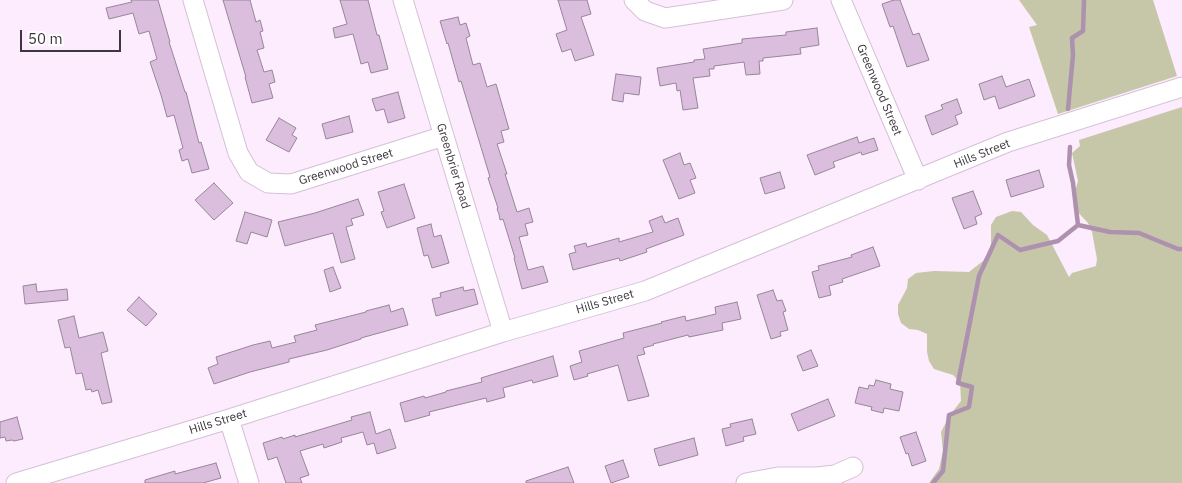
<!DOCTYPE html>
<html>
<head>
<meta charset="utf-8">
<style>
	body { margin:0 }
	#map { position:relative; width:1182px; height:483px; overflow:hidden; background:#fcecfd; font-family:"IBM Plex Sans",sans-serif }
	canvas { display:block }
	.scale { position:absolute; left:20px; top:30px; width:101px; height:22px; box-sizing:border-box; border:2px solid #3e363f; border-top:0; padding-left:6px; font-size:15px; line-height:18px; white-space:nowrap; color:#3e363f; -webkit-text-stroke:4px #fff; paint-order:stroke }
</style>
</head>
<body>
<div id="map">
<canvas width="1182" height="483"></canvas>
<div class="scale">50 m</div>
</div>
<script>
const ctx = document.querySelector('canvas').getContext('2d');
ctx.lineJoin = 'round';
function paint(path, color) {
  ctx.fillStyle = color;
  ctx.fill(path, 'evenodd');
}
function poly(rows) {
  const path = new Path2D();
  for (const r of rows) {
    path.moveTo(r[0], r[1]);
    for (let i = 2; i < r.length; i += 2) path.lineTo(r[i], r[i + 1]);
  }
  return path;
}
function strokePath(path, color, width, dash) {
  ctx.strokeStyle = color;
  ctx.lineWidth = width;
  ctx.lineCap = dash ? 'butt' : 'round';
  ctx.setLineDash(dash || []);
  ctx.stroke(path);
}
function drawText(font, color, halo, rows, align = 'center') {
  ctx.font = font + ' "IBM Plex Sans",sans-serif';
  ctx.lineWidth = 5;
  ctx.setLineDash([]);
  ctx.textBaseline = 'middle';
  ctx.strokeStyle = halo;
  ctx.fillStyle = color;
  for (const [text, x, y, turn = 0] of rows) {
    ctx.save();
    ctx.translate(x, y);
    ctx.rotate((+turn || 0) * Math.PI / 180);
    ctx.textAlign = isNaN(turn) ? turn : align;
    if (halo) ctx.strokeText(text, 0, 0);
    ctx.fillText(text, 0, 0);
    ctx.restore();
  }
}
const green = poly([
	[1019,0,1153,0,1177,76,1058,114,1029,27,1037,25],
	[1182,107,1182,483,929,483,939,469,943,451,941,432,950,415,961,401,960,382,953,375,934,369,929,361,927,352,927,334,918,330,909,329,901,323,898,314,898,305,907,288,908,279,916,273,934,271,969,272,983,261,989,252,991,244,991,225,996,217,1012,211,1021,212,1033,225,1047,235,1069,277,1072,273,1096,266,1097,259,1092,232,1088,223,1074,208,1073,199,1078,181,1072,153,1080,146,1079,140]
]);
const stream = poly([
	[1068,109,1073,55,1072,38,1083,31,1084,0],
	[1070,147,1069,165,1073,183,1078,225],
	[933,483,943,471,949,415,969,407,972,387,958,383,979,276,998,235,1020,250,1058,241,1078,225,1110,232,1139,233,1178,249,1182,249]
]);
const building = poly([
	[131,0,158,0,170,42,169,42,185,92,186,92,199,143,201,142,209,169,192,173,188,159,182,161,179,150,183,148,174,115,167,117,161,95,150,62,157,59,149,31,139,34,133,13,109,19,106,8,132,2,131,0],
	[223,0,250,0,256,22,260,20,263,31,260,32,264,48,257,50,264,72,272,70,275,82,269,84,273,98,252,103,245,77,246,77,223,0],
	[340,0,368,0,377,35,379,35,388,69,371,73,368,62,361,64,353,34,335,38,333,28,347,24,340,0],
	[558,0,587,0,591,14,581,17,594,55,575,61,571,49,562,52,556,34,567,30,558,0],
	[894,0,900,0,913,35,919,33,929,60,907,67,893,26,890,27,882,4,894,0],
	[458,17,460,25,466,23,470,36,466,38,473,65,480,63,487,87,496,84,509,129,501,131,504,142,497,144,507,174,505,174,517,212,529,208,533,222,525,224,528,235,519,237,528,270,543,266,548,282,522,289,514,258,515,258,503,219,500,220,499,214,497,209,498,208,488,178,490,177,461,81,459,82,448,43,447,44,440,21,458,17],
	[817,28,819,45,800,48,801,54,763,58,763,61,759,61,760,74,746,75,744,62,714,66,714,69,709,69,710,76,693,78,698,108,683,110,680,90,677,91,676,83,660,86,657,68,694,62,694,60,705,59,703,49,742,43,742,39,786,35,786,32,817,28],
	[616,74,641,77,639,95,624,93,623,102,612,100,616,74],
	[1002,76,1006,87,1029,79,1035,96,999,109,995,96,984,100,979,84,1002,76],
	[398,92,405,118,388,123,384,109,376,111,372,99,398,92],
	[957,99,962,113,955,116,958,124,932,135,925,116,943,109,941,105,957,99],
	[349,116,353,132,326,139,322,124,349,116],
	[279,118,296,128,292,135,297,138,289,152,266,140,279,118],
	[857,137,859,143,874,138,878,150,862,155,861,152,833,162,835,167,815,175,807,155,857,137],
	[680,153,684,165,690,163,696,178,690,180,695,193,679,199,663,160,680,153],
	[1039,170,1044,187,1011,197,1006,180,1039,170],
	[780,172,785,188,765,194,760,178,780,172],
	[214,183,233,203,214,220,195,200,214,183],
	[404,184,415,218,387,228,381,212,384,211,378,192,404,184],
	[973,191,982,214,975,217,977,224,964,229,952,198,973,191],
	[358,199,364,215,351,219,353,225,346,227,355,259,341,263,333,233,285,246,278,222,315,213,358,199],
	[245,212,272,220,267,237,251,232,247,244,236,241,245,212],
	[662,216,665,223,678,218,684,235,646,249,647,252,620,261,619,258,573,270,569,254,576,252,574,246,586,243,587,247,619,238,619,242,653,232,649,221,662,216],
	[431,224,434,237,441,235,449,263,432,268,428,255,424,256,417,228,431,224],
	[873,247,880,266,842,279,843,282,829,286,831,295,819,298,812,272,819,270,818,266,852,257,851,255,873,247],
	[333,267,341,288,330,292,324,270,333,267],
	[36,284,37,292,67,289,68,300,25,304,23,286,36,284],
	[463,287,464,291,474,289,478,304,436,316,432,299,441,297,440,293,463,287],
	[773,290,777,301,782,300,786,311,783,312,788,330,780,332,781,336,771,339,757,295,773,290],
	[139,297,157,314,146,326,127,310,139,297],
	[737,302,741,319,722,323,723,330,689,337,688,335,653,344,654,345,643,348,645,354,637,356,649,396,628,401,618,365,587,374,588,376,574,380,570,366,582,362,579,351,624,338,623,333,662,323,661,322,685,316,686,321,716,314,715,307,737,302],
	[389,305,391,312,403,308,408,325,361,338,361,339,327,350,289,359,289,362,250,372,214,384,208,368,218,364,216,357,253,345,270,341,272,348,296,342,294,336,317,330,315,325,366,312,366,311,389,305],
	[74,316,79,338,103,332,108,351,101,353,112,402,102,404,98,390,92,392,91,389,86,390,82,373,76,374,70,347,65,348,58,320,74,316],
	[811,350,818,366,803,371,797,356,811,350],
	[553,356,558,376,533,383,532,380,503,388,505,397,487,402,486,398,429,412,430,415,405,422,400,403,424,396,425,398,446,392,446,391,482,382,481,378,553,356],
	[876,380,891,384,890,389,903,392,899,411,884,408,883,413,871,410,872,407,855,403,859,387,868,389,869,385,874,386,876,380],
	[828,399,835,416,798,431,791,414,828,399],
	[370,412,376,434,390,429,396,448,377,454,374,443,367,445,363,432,341,438,342,442,324,448,323,444,300,451,309,475,300,478,302,483,286,483,277,457,268,460,263,443,282,437,283,439,295,435,295,437,322,429,352,420,351,417,370,412],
	[17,417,23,439,14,441,12,440,6,441,5,437,0,438,0,422,17,417],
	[752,419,756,434,743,437,744,441,726,446,722,429,731,427,730,424,752,419],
	[916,432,926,461,912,466,908,453,906,454,900,437,916,432],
	[694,438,698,455,659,466,654,449,694,438],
	[623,460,629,477,611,483,605,466,623,460],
	[216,463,221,478,203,483,145,483,145,480,175,471,175,474,216,463],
	[568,467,574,483,526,483,526,481,568,467]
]);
const minor = poly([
	[193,0,238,153,249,172,268,183,291,184,444,136],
	[403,0,503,332],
	[634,0,645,11,665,18,783,0],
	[841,0,918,180],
	[229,419,249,483],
	[16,483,229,419,503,332,645,291,1008,142,1182,87],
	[746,483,778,477,817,477,835,475,853,467]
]);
const streetNames = [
	["Greenwood Street",879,90,67],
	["Hills Street",982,154,-22],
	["Greenbrier Road",453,166,73],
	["Greenwood Street",346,167,-17],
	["Hills Street",605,302,-16],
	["Hills Street",218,422,-17]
];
paint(green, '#c5c7a8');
strokePath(stream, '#ad91af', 4.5);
paint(building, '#dbbede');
strokePath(building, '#978599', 1);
strokePath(minor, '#d4c0d6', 21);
strokePath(minor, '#fff', 19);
drawText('12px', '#3e363f', '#fff', streetNames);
</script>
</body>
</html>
